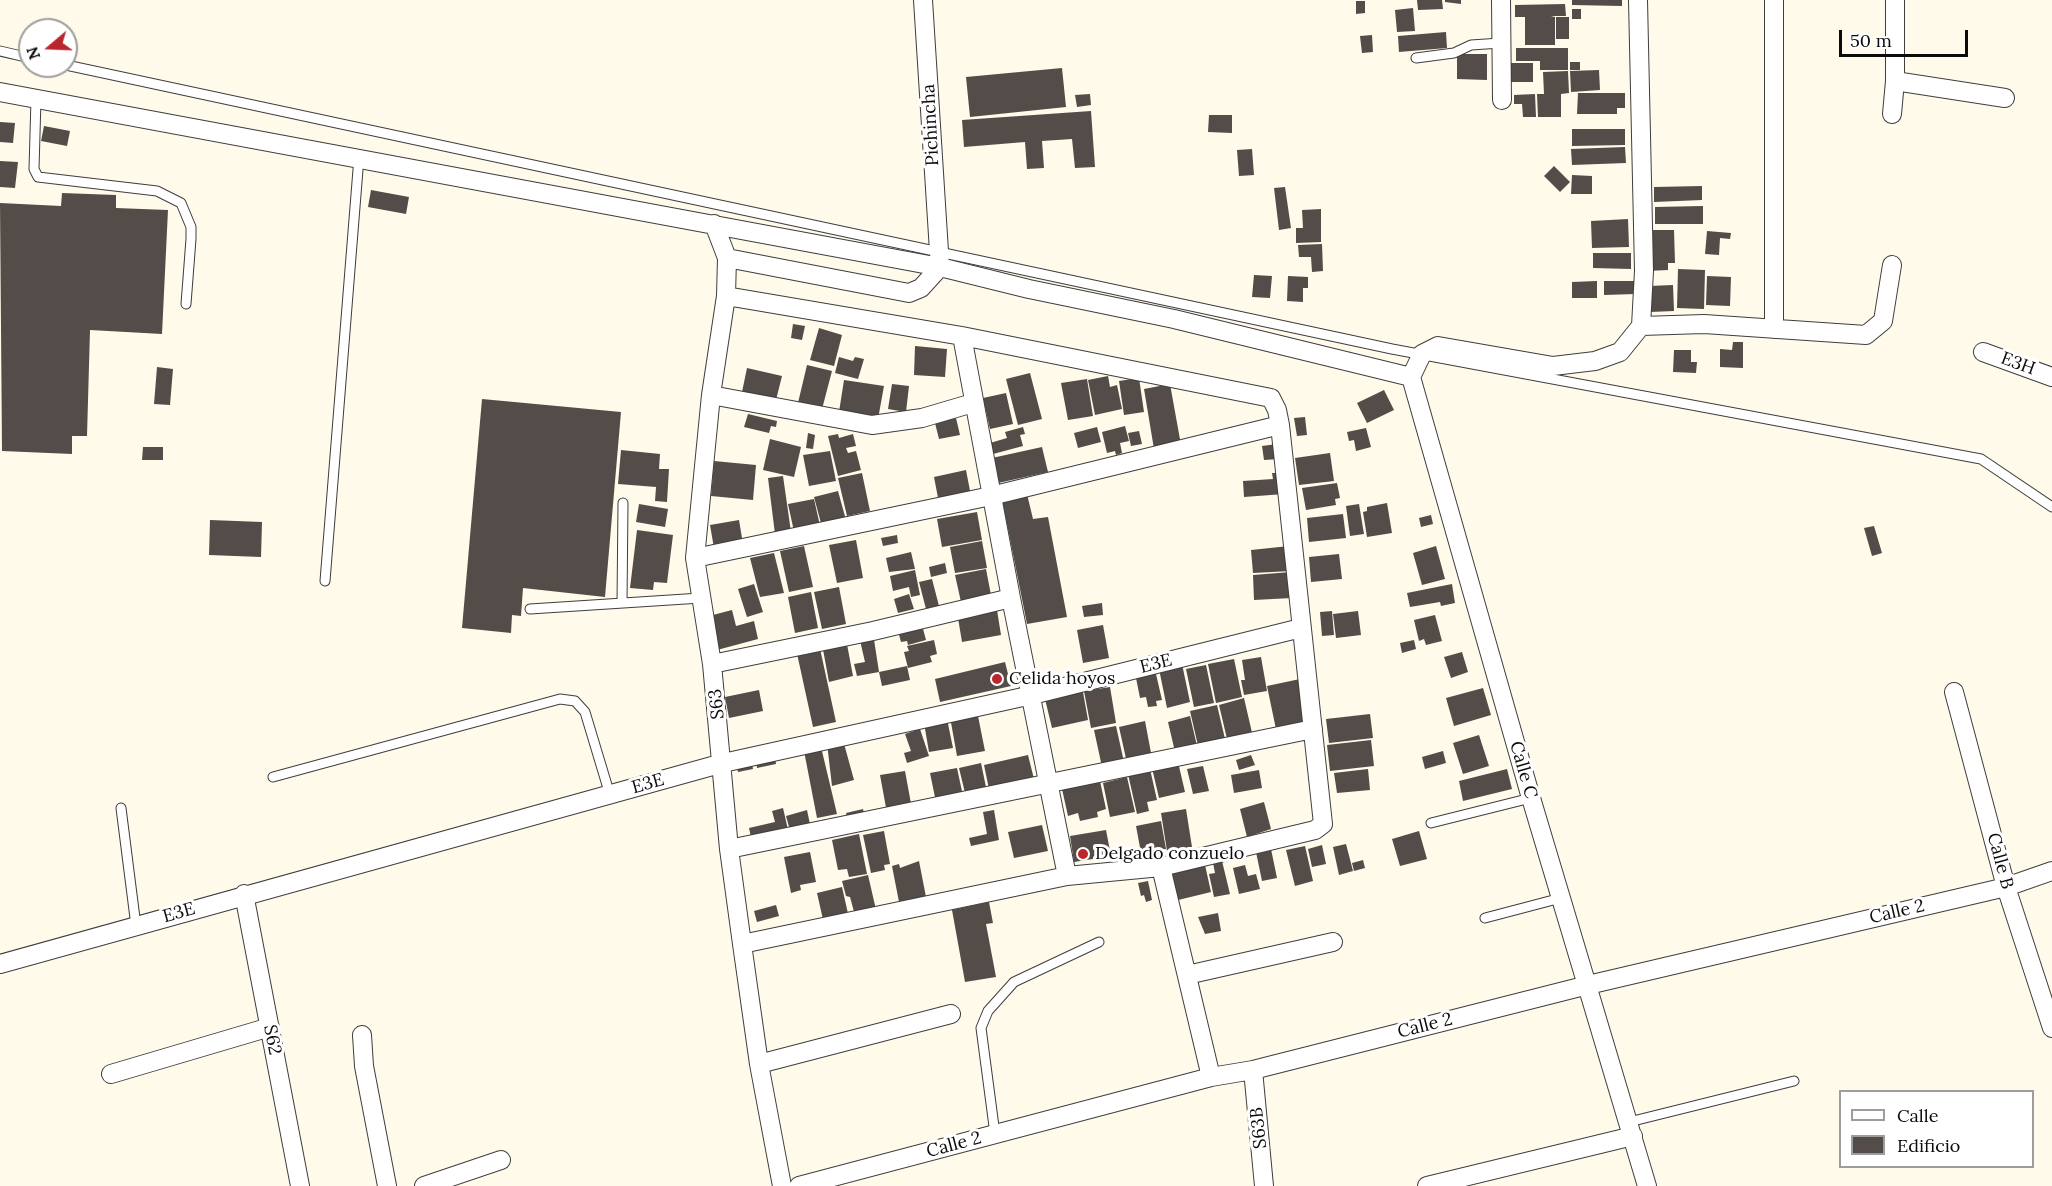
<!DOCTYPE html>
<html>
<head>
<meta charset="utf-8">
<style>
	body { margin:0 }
	#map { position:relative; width:2052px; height:1186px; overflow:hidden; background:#fffaea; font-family:Lora,serif }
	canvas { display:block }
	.legend { position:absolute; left:1839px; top:1090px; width:195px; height:78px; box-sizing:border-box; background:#fff; border:2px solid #9d9d9d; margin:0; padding:8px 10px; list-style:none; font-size:18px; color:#0b0b0b }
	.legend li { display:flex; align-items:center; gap:12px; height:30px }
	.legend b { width:30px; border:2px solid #9d9d9d }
	.north { position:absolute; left:18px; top:18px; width:60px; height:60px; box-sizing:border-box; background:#fff; border:2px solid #9d9d9d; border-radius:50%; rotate:251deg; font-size:16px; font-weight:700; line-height:24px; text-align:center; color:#0b0b0b }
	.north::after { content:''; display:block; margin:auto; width:21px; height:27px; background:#ba252e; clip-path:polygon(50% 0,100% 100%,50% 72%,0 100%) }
	.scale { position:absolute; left:1839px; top:30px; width:129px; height:27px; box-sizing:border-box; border:3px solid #0b0b0b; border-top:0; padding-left:8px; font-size:18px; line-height:21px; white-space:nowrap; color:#0b0b0b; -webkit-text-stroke:4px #fff; paint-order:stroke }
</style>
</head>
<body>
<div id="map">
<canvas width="2052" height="1186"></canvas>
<ul class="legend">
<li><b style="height:8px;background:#fff"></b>Calle</li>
<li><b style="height:16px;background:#544c48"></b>Edificio</li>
</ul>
<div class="north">N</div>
<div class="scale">50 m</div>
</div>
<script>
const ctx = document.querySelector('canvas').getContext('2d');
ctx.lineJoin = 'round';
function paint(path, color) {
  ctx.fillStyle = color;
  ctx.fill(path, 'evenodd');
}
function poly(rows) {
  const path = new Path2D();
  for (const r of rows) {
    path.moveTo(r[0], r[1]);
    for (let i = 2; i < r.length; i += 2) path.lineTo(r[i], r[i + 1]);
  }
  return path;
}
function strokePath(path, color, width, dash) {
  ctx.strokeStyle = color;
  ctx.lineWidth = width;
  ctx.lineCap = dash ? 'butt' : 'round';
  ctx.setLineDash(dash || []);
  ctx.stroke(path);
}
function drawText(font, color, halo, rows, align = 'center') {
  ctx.font = font + ' Lora,serif';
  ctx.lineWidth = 6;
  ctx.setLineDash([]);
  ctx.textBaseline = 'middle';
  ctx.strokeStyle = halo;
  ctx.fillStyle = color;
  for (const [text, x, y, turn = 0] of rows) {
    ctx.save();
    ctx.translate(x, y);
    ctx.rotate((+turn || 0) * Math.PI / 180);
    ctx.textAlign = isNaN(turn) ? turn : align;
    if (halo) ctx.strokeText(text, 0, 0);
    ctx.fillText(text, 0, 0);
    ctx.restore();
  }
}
const building = poly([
	[1417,0,1442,0,1443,9,1418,10],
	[1445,0,1461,0,1461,4,1445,2],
	[1572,0,1622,0,1622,6,1572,5],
	[1356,1,1365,1,1365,13,1356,14],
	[1565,4,1566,16,1551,16,1555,17,1555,45,1525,45,1525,17,1515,17,1515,5],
	[1413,8,1415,31,1397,32,1395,10],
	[1572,9,1581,9,1581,19,1572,19],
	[1556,17,1569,17,1569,39,1556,39],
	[1446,32,1447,48,1399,52,1398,36],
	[1372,35,1373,52,1362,53,1360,36],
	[1516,48,1568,48,1568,70,1540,70,1540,61,1516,61],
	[1457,54,1487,54,1487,80,1457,79],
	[1570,62,1580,62,1580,70,1570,70],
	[1511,63,1533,63,1533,82,1511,82],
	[1062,68,1066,107,970,117,966,77],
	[1599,70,1600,90,1571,92,1570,71],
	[1568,71,1569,93,1561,94,1561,117,1538,117,1537,94,1544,94,1543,72],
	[1578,93,1625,93,1625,108,1617,108,1617,114,1577,114],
	[1090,94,1091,105,1077,107,1075,95],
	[1535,94,1536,117,1523,117,1522,104,1514,104,1514,95],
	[1091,111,1095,167,1075,168,1072,139,1042,141,1044,168,1027,169,1025,142,964,147,962,120],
	[1209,115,1232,115,1232,133,1208,132],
	[0,122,15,123,13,143,0,142],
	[44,126,70,131,67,146,41,141],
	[1572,129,1625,129,1625,145,1572,146],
	[1625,147,1626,163,1572,165,1571,149],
	[1252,149,1254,175,1239,176,1237,150],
	[0,161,18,162,15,188,0,187],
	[1554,166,1570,182,1560,192,1544,176],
	[1572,175,1592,176,1592,194,1571,194],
	[1702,186,1702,200,1654,202,1654,187],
	[1285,187,1291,228,1279,230,1274,188],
	[371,190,409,197,406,214,368,207],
	[62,193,116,195,116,208,168,210,162,334,90,330,87,436,72,436,72,454,2,451,0,203,61,206],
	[1703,206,1703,224,1655,224,1655,207],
	[1321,209,1321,242,1296,243,1296,228,1303,228,1302,210],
	[1628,219,1629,247,1592,248,1591,221],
	[1653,230,1674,230,1675,263,1668,263,1668,270,1647,271,1646,251,1653,251],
	[1707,231,1731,233,1730,239,1720,238,1719,255,1705,254],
	[1322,244,1323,271,1312,272,1311,257,1299,257,1298,245],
	[1593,253,1631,253,1631,269,1593,268],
	[1678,269,1705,270,1704,309,1677,308],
	[1254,275,1272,276,1270,298,1252,297],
	[1288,276,1308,277,1308,288,1303,288,1303,302,1287,301],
	[1707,276,1731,277,1730,306,1706,305],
	[1597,281,1597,298,1572,298,1572,282],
	[1604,281,1636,281,1636,294,1604,295],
	[1673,285,1674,311,1650,312,1649,286],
	[793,324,805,326,802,340,791,338],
	[819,328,842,335,834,366,810,360],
	[1733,342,1743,342,1743,368,1720,367,1720,349,1732,350],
	[915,346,947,349,945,377,914,375],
	[1674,350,1691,350,1691,362,1697,362,1696,373,1673,372],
	[839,357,853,361,855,357,864,359,858,379,835,373],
	[807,365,832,371,821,413,797,407],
	[157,367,173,369,170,405,154,404],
	[747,368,782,376,776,400,742,392],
	[1030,373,1042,419,1018,425,1006,379],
	[1108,376,1110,387,1117,385,1122,409,1095,415,1088,380],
	[1139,378,1144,412,1124,415,1119,381],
	[1087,379,1093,416,1068,420,1061,383],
	[844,380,884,386,878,419,839,412],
	[892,384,909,386,906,412,888,409],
	[1170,384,1181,445,1154,449,1144,389],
	[1384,390,1394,410,1367,423,1357,403],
	[1006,393,1013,424,990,429,983,398],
	[482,399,621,412,605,597,523,588,521,616,512,615,511,633,462,628],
	[748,414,777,421,776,427,771,426,769,433,744,427],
	[1305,417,1307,435,1297,436,1294,418],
	[956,418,960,435,939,439,935,423],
	[1125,426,1129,441,1120,443,1122,453,1116,455,1115,451,1107,453,1102,432],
	[1023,427,1025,434,1020,435,1023,446,993,454,990,443,1007,438,1005,432],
	[1097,427,1101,442,1078,448,1074,433],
	[1366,428,1371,447,1356,451,1354,440,1349,441,1347,432],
	[1139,431,1142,444,1131,446,1128,433],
	[808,433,815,435,813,449,806,448],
	[838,434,839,438,853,434,856,446,846,448,848,453,856,451,861,470,838,476,828,436],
	[770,439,801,447,794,477,763,470],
	[1277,444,1279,459,1264,460,1262,446],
	[143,447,163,447,163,460,142,460],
	[1042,447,1048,472,998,483,992,458],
	[621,450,660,454,659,469,669,469,667,502,655,501,656,487,618,484],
	[830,451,836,481,809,486,803,455],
	[1330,453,1334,481,1299,485,1295,458],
	[714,461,756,465,753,500,711,496],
	[966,470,971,496,939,503,934,477],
	[862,473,870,511,847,516,838,478],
	[1272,473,1282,473,1284,494,1244,497,1243,481,1273,479],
	[783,476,791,532,775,534,768,478],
	[1337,483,1340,498,1335,499,1336,505,1306,510,1302,488],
	[838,491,846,520,822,527,814,497],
	[1027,494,1033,519,1048,517,1067,617,1027,624,1002,499],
	[814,499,821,530,795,536,788,504],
	[1387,503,1392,533,1367,537,1363,512,1367,511,1367,507],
	[639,504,668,509,665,527,636,522],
	[1359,504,1364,534,1350,536,1346,506],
	[977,512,982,540,942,547,937,519],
	[1343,514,1346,538,1309,542,1307,518],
	[1431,515,1433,524,1421,527,1419,518],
	[210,520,262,522,261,557,209,555],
	[739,520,743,544,714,548,710,525],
	[1874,526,1882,553,1872,556,1864,528],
	[637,530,673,535,667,583,654,582,653,590,630,588],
	[897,535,898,543,883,546,881,538],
	[856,540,863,578,837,583,829,545],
	[982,541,987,568,955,573,950,547],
	[804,546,813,587,789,592,780,551],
	[1289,546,1291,571,1253,573,1251,550],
	[1436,546,1445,579,1422,585,1413,553],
	[911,552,915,569,889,572,886,558],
	[774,553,784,593,760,597,750,558],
	[1339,554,1342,579,1311,582,1309,557],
	[945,563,947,573,931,577,929,567],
	[986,569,991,595,961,602,955,575],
	[915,570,920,595,911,597,909,587,893,591,890,576],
	[1291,572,1292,598,1254,600,1253,575],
	[932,579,939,606,926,609,919,582],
	[754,584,763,612,747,617,738,589],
	[1452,584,1455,603,1441,606,1440,602,1410,607,1407,593],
	[839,587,846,624,822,629,814,592],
	[811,592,818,628,795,633,788,597],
	[909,594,914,609,898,613,894,599],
	[1102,603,1103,615,1084,617,1082,606],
	[732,610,736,626,754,621,758,639,717,650,709,616],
	[997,610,1001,635,962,642,958,618],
	[1332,611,1334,635,1322,636,1320,612],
	[1358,611,1361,635,1336,638,1333,614],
	[1435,615,1442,641,1426,645,1424,639,1419,641,1414,620],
	[922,625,926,640,908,645,907,641,901,642,898,631],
	[1103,625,1109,658,1083,663,1077,630],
	[873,633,879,672,907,666,910,680,882,686,879,672,857,676,854,664,865,662,859,636],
	[846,639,853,676,829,682,822,644],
	[934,640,937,654,930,656,932,662,908,668,904,652,909,651,907,646],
	[1414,640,1416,649,1402,653,1400,643],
	[819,644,836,722,813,727,796,649],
	[1462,652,1468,672,1451,678,1444,657],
	[1261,657,1267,691,1244,695,1241,680,1245,680,1242,660],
	[1234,659,1242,697,1216,703,1208,664],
	[1005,662,1011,686,940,702,935,679],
	[1182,664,1190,702,1167,708,1159,669],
	[1206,665,1214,703,1194,707,1186,669],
	[1156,674,1162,700,1156,701,1157,706,1148,707,1146,697,1140,698,1136,678],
	[1300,679,1309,728,1277,734,1267,686],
	[1110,687,1116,723,1091,728,1084,691],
	[1483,688,1491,715,1454,726,1446,698],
	[759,690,763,711,729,718,725,697],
	[1083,692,1088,720,1052,728,1045,699],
	[1244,698,1253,737,1228,743,1219,705],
	[1217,705,1226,743,1199,750,1190,711],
	[977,711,985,751,957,756,950,717],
	[1370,714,1373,738,1329,743,1326,719],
	[1190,716,1198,750,1176,756,1168,722],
	[947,719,953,748,929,752,924,723],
	[1145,721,1152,758,1127,763,1119,727],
	[1116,726,1124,762,1102,767,1094,730],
	[920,729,929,756,907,763,904,753,911,751,905,734],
	[1479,735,1489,766,1463,774,1453,743],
	[843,740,854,780,832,786,827,743],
	[1371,740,1374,766,1330,771,1327,745],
	[821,747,837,814,817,818,804,751],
	[1443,751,1446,763,1425,769,1422,757],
	[1028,755,1034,779,989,789,984,765],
	[1251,755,1255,765,1239,770,1236,760],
	[775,756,776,764,757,768,756,761],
	[751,759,753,769,738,772,736,763],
	[1178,762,1185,792,1159,798,1152,768],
	[981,763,987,792,966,797,959,768],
	[1203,766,1209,791,1193,794,1187,769],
	[957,768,963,796,936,802,930,773],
	[1150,769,1157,800,1147,802,1149,811,1137,814,1128,774],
	[1368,769,1370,790,1337,793,1334,773],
	[1507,769,1512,789,1463,801,1459,781],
	[1259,770,1262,788,1234,793,1231,775],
	[905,771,912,809,887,813,880,775],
	[1127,777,1135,812,1110,817,1103,783],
	[1100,781,1106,809,1097,812,1098,817,1080,821,1078,813,1068,816,1062,789],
	[1264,802,1271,829,1247,837,1240,809],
	[783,808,789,834,752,842,749,828,775,822,772,811],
	[863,809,865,818,848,822,846,813],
	[1186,809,1192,847,1167,851,1161,813],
	[807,810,811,829,791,834,786,816],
	[994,810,999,840,971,846,969,838,987,834,983,812],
	[1161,821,1166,849,1141,853,1136,826],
	[1042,825,1048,851,1014,858,1008,832],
	[1106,830,1111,856,1074,862,1070,836],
	[884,831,890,864,884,865,885,870,871,873,863,835],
	[1419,831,1427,859,1400,866,1392,839],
	[859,834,867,874,849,877,847,869,838,870,832,840],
	[1346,844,1353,871,1339,875,1333,847],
	[1322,845,1326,864,1312,867,1308,849],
	[1305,846,1313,881,1295,886,1286,850],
	[1271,849,1277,878,1262,881,1256,852],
	[810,852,816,882,800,885,801,890,791,893,784,857],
	[1363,860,1365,868,1354,871,1352,863],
	[919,861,926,897,899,902,892,866,899,864,900,868],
	[1222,861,1230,894,1214,897,1209,874,1215,873,1213,863],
	[1205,865,1211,892,1174,901,1168,874],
	[1245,865,1248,876,1256,874,1260,889,1239,894,1233,868],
	[868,875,877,914,856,919,850,897,846,896,842,881],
	[1148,881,1152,900,1146,902,1144,895,1141,896,1138,883],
	[842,887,849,918,824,924,817,893],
	[989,902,993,923,986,924,996,977,965,982,952,910],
	[776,905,779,916,757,922,754,911],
	[1218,913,1221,931,1205,934,1198,917]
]);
const service = poly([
	[0,51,30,58],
	[1416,58,1454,53,1471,45,1501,43],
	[66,65,1392,349,1981,459,2052,507],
	[36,99,34,169,38,177,157,191,181,203,191,227,191,239,186,304],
	[325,581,359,157],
	[622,603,623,503],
	[530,609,701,598],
	[273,777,560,699,575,701,585,712,610,795],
	[121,808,136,926],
	[1431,823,1531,798],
	[1485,918,1561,898],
	[1629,1122,1794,1081],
	[995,1134,981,1028,988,1011,1014,982,1099,942]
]);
const minor = poly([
	[1501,0,1502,100],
	[1638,0,1644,271,1641,326,1620,352,1595,361,1553,366,1438,346,1422,354,1411,377,1531,798,1647,1186],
	[1774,0,1774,329],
	[1895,81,2005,98],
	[0,92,940,267,1029,289,1174,319,1411,377],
	[1892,114,1895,81,1895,0],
	[714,224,727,258,726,296,711,395,695,558,712,664,729,849,742,944,759,1064,782,1186],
	[727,258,909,293,921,288,940,267,923,0],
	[726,296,962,336,1271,398,1277,410,1280,425,1323,824,1315,830,1161,867,1067,876,742,944],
	[1641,326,1704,324,1866,335,1883,321,1892,265],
	[962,336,1011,598,1067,876],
	[1983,352,2052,377],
	[711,395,872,425,922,418,973,403],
	[695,558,991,496,1280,425],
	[712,664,873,631,1011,598],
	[1954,692,2006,887,2052,1028],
	[729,849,1313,729],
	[1161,867,1211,1077],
	[244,894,300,1186],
	[0,964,723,763,1032,695,1301,628],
	[1187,975,1333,942],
	[362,1035,364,1066,387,1186],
	[759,1064,951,1014],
	[1253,1070,1264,1186],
	[111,1074,270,1027],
	[424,1186,501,1160],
	[799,1186,1211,1077,1253,1070,1588,985,2006,887,2052,871],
	[1427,1186,1633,1136]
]);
const markers = [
	[997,679,6,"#ba252e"],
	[1083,854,6,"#ba252e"]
];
const streetNames = [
	["Pichincha",931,125,-93],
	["E3H",2018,364,20],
	["E3E",1156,664,-14],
	["S63",717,704,-96],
	["Calle C",1523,770,74],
	["E3E",648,784,-16],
	["Calle B",2000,861,75],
	["Calle 2",1897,912,-13],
	["E3E",179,913,-16],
	["Calle 2",1425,1026,-14],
	["S62",272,1040,79],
	["S63B",1259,1128,-96],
	["Calle 2",954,1145,-15]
];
const poiNames = [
	["Celida hoyos",1009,679],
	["Delgado conzuelo",1095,854]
];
paint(building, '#544c48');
strokePath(service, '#3e3e3e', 11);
strokePath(minor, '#3e3e3e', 20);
strokePath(service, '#fff', 9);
strokePath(minor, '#fff', 18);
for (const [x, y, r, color] of markers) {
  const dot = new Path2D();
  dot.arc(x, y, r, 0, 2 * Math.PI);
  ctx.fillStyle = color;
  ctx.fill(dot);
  strokePath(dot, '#fff', 2);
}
drawText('18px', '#0b0b0b', '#fff', streetNames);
drawText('18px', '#0b0b0b', '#fff', poiNames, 'left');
</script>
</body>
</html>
